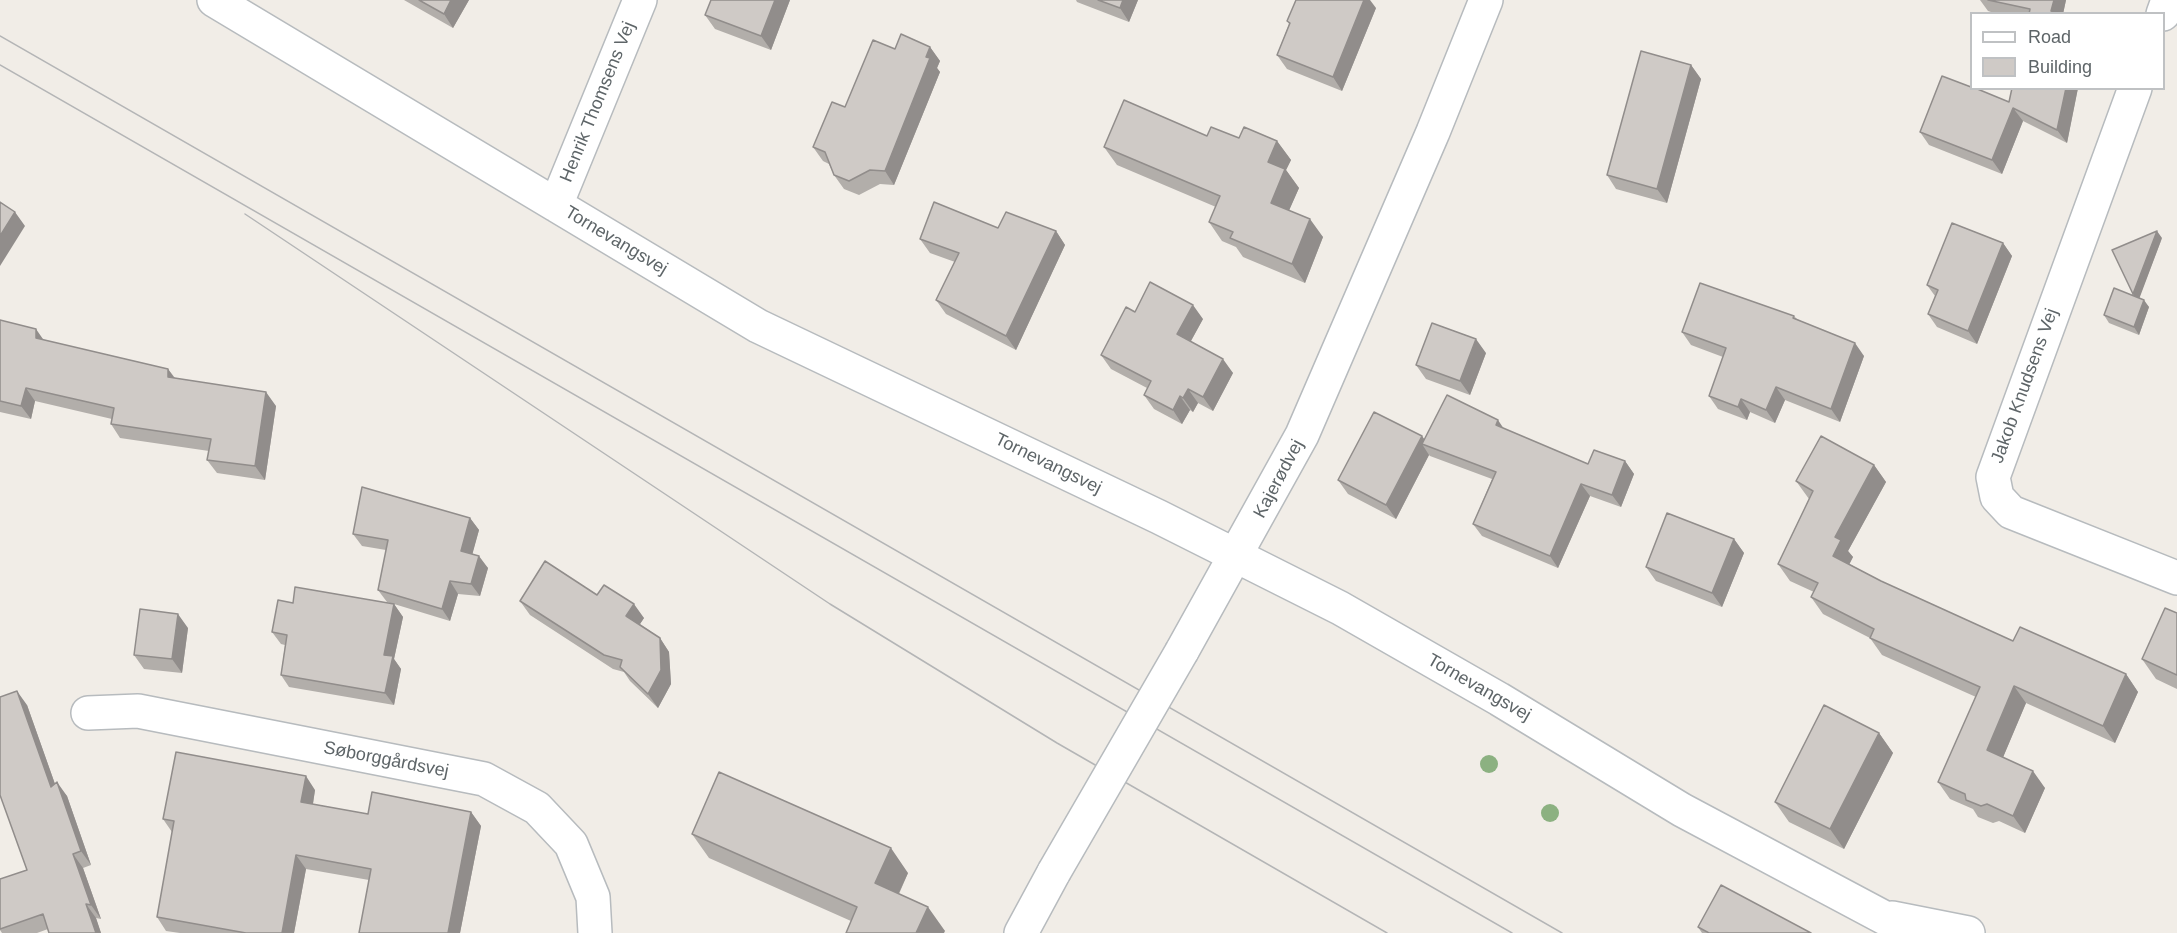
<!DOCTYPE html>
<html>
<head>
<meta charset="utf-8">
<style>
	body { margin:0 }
	#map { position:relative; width:2177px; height:933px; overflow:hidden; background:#f1ede7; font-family:Helvetica,sans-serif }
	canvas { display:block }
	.legend { position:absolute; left:1970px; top:12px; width:195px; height:78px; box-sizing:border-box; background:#fff; border:2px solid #bfc1c3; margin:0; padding:8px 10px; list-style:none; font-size:18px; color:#5e6568 }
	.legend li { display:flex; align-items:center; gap:12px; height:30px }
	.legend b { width:30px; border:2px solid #bfc1c3 }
</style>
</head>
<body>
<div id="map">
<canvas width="2177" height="933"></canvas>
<ul class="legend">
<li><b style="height:8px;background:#fff"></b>Road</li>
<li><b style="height:16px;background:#cfcac6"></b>Building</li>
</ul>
</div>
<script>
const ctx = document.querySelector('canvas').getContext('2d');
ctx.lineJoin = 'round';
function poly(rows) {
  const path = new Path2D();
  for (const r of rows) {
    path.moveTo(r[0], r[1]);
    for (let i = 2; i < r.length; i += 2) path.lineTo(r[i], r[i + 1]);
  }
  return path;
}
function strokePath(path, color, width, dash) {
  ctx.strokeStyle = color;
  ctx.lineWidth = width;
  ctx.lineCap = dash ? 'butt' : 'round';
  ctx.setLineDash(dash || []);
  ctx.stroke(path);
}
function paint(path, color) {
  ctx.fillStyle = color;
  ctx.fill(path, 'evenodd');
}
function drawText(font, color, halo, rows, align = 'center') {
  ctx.font = font + ' Helvetica,sans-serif';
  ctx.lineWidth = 4.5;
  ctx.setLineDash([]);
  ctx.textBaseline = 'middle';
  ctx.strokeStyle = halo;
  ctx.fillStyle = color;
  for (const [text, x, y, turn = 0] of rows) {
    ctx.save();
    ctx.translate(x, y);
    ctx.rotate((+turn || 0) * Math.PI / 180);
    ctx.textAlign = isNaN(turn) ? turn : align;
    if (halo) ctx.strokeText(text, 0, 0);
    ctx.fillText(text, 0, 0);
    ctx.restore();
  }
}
const minor = poly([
	[214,0,758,326,1159,517,1340,608,1499,699,1682,810,1913,933],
	[2163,14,2168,0],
	[2135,88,1993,477,1997,497,2011,512,2177,578],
	[556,205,640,0],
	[1182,651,1302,435,1433,132,1486,0],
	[88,713,138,711,484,779,537,808,571,844,593,897,595,933],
	[1892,918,1968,933],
	[1021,933,1054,872]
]);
const tram = poly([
	[0,36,1562,933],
	[0,65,1512,933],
	[245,214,830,604,1057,743,1387,933]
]);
const minorBridge = poly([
	[1054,872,1182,651]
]);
const trees = [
	[1489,764],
	[1550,813]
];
const wall = poly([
	[404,0,469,0,453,28],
	[790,0,771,50,715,29,705,15],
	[1076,0,1138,0,1129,22,1077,2],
	[1980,0,2066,0,2063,14,1997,14,1988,11],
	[1376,8,1342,91,1287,69,1277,55,1289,24,1287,21],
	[930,47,940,61,937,68,940,72,894,185,880,184,859,195,844,189,834,175,829,164,823,161,813,147,845,107,895,49],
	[1691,65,1701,79,1667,203,1616,189,1607,175],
	[2078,88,2067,143,2023,121,2002,174,1929,145,1920,132,2009,102],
	[1239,138,1277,141,1291,160,1286,170,1299,188,1289,210,1323,237,1305,283,1243,257,1236,247,1222,241,1209,222,1216,207,1117,165,1104,147],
	[998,228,1056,231,1065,245,1016,350,946,314,936,300,955,262,930,253,920,239],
	[2162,238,2139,298,2149,307,2139,335,2109,323,2104,315,2134,296,2133,294],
	[2003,243,2012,256,1977,344,1937,327,1928,314,1935,296,1927,285],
	[1135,312,1203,319,1191,341,1233,373,1213,411,1198,403,1193,412,1190,410,1182,424,1154,409,1144,395,1147,388,1111,369,1101,355],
	[1794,316,1797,319,1864,356,1840,422,1785,400,1775,423,1750,412,1747,420,1718,409,1709,396,1723,357,1691,345,1682,332],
	[0,320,43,340,168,369,175,378,276,406,265,480,217,473,207,460,209,451,120,438,111,424,112,419,35,401,31,419,0,412],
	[1486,353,1470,395,1426,379,1416,365],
	[1503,429,1588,464,1625,461,1634,474,1621,507,1590,496,1558,568,1482,536,1473,524,1492,479,1430,456,1429,455,1396,519,1348,494,1338,480,1422,436,1424,439],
	[1874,465,1886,482,1848,551,1853,557,1849,564,1881,581,2013,641,2126,674,2138,692,2115,743,2026,703,2003,757,2045,788,2025,833,1999,821,1993,823,1978,817,1973,809,1950,799,1938,782,1976,697,1882,655,1870,638,1823,614,1811,597,1814,592,1790,581,1778,564,1809,499,1796,481],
	[470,518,479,530,472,554,488,568,480,596,458,594,450,621,394,604,403,617,394,659,401,669,394,705,289,687,281,675,285,645,281,644,272,632,293,603,393,604,387,602,378,590,386,550,362,546,353,534],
	[1734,539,1744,553,1722,607,1656,581,1646,567],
	[597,595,644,618,640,624,660,638,669,652,671,684,658,708,630,681,624,672,613,669,530,615,520,601],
	[2177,613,2177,689,2156,679,2142,659],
	[188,628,182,673,144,669,134,655],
	[27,705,55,784,67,796,91,865,83,868,101,919,96,918,101,933,49,933,48,929,37,933,2,933,0,930,0,879,27,870],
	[1879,733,1893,753,1844,849,1789,822,1775,802],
	[315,790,313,804,368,814,471,812,481,826,460,933,359,933,369,880,306,869,294,933,180,933,166,931,157,917,172,832,163,819],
	[692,834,908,873,899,894,945,931,851,921,709,858],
	[1698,927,1811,933,1702,933]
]);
const shadedWall = poly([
	[451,0,469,0,453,28,444,14],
	[775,0,790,0,771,50,761,36],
	[1123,0,1138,0,1129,22,1120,8],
	[1364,0,1370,0,1376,8,1342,91,1333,77],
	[2054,0,2066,0,2063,14,2051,11],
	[930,47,940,61,937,68,940,72,894,185,885,171],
	[1691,65,1701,79,1667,203,1657,189],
	[2066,88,2078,88,2067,143,2057,130],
	[2013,108,2023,121,2002,174,1992,160],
	[1277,141,1291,160,1286,170,1299,188,1284,222,1271,203,1268,162],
	[15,212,25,226,0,266,0,236],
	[1310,219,1323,237,1305,283,1292,264],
	[1056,231,1065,245,1016,350,1006,336],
	[2157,231,2162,238,2138,302,2133,294],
	[2003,243,2012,256,1977,344,1968,331],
	[2144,300,2149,307,2139,335,2134,327],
	[1193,305,1203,319,1187,348,1177,334],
	[36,329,45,342,36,338],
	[1476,339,1486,353,1470,395,1460,381],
	[1855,343,1864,356,1840,422,1831,409],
	[1223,359,1233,373,1213,411,1203,397],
	[168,369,178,383,168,377],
	[1776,387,1785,400,1775,423,1766,410],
	[26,388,35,401,31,419,21,406],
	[1188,389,1198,403,1193,412,1183,398],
	[266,392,276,406,265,480,255,466],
	[1180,396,1190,410,1182,424,1173,410],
	[1741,399,1750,412,1747,420,1738,407],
	[1498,420,1506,432,1496,425],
	[1422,436,1429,446,1422,444,1429,455,1396,519,1386,505],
	[1625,461,1634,474,1621,507,1612,495],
	[1874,465,1886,482,1848,551,1853,557,1845,573,1833,556,1835,537],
	[1581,484,1590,496,1558,568,1550,556],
	[470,518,479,530,470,563,461,551],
	[1734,539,1744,553,1722,607,1712,593],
	[479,556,488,568,480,596,471,584],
	[450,581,458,594,450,621,442,609],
	[394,604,403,617,394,659,401,669,394,705,385,693,384,655],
	[634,604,644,618,636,630,626,616],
	[178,614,188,628,182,673,172,659],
	[660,638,669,652,671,684,658,708,648,694],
	[2126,674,2138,692,2115,743,2103,726],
	[2014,686,2026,703,1999,767,1987,750],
	[17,691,27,705,61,801,51,787],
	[1879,733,1893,753,1844,849,1830,829],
	[2033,771,2045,788,2025,833,2013,816],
	[306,776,315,790,311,816,301,802],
	[57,782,67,796,91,865,81,851],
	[471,812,481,826,460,933,448,933],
	[891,848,908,873,892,908,875,883],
	[73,854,83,868,101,919,91,905],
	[296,855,306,869,294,933,282,933],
	[86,904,96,918,101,933,96,933],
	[928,907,945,931,944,933,916,933]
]);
const building = poly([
	[419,0,451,0,444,14,419,0],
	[711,0,775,0,761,36,705,15,711,0],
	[1098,0,1123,0,1120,8,1098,0],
	[1296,0,1364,0,1333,77,1277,55,1290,23,1287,21,1296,0],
	[1988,0,2054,0,2051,11,2062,14,2029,14,2030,9,1988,0],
	[901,34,930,47,926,57,930,58,885,171,870,170,849,181,834,175,825,152,813,147,832,102,845,107,873,40,895,49,901,34],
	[1641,51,1691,65,1657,189,1607,175,1641,51],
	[1942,76,1971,87,1971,88,1975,88,2009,102,2012,88,2066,88,2057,130,2013,108,1992,160,1920,132,1942,76],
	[1124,100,1207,136,1211,127,1239,138,1244,127,1277,141,1268,162,1285,169,1271,203,1310,219,1292,264,1230,238,1233,232,1209,222,1220,196,1104,147,1124,100],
	[0,202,15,212,0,236,0,202],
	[934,202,998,228,1006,212,1056,231,1006,336,936,300,959,253,920,239,934,202],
	[1952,223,2003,243,1968,331,1928,314,1938,290,1927,285,1952,223],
	[2157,231,2133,294,2112,250,2157,231],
	[1150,282,1193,305,1177,334,1223,359,1203,397,1188,389,1183,398,1180,396,1173,410,1144,395,1151,381,1101,355,1126,307,1135,312,1150,282],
	[1700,283,1794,316,1793,318,1855,343,1831,409,1776,387,1766,410,1741,399,1738,407,1709,396,1726,348,1682,332,1700,283],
	[2114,288,2144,300,2134,327,2104,315,2114,288],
	[0,320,36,329,36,338,168,369,168,377,266,392,255,466,207,460,211,439,111,424,114,408,26,388,21,406,0,401,0,320],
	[1432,323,1476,339,1460,381,1416,365,1432,323],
	[1447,395,1498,420,1496,425,1588,464,1594,450,1625,461,1612,495,1581,484,1550,556,1473,524,1496,472,1422,444,1447,395],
	[1374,412,1422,436,1386,505,1338,480,1374,412],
	[1821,436,1874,465,1835,537,1841,540,1833,556,1881,581,2013,641,2020,627,2126,674,2103,726,2014,686,1987,750,2033,771,2013,816,1987,804,1981,806,1966,800,1965,794,1938,782,1980,687,1870,638,1874,629,1811,597,1818,583,1778,564,1813,491,1796,481,1821,436],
	[362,487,470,518,461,551,479,556,471,584,450,581,442,609,378,590,388,540,353,534,362,487],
	[1667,513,1734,539,1712,593,1646,567,1667,513],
	[545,561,597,595,604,585,634,604,626,616,660,638,661,670,648,694,620,667,622,660,604,655,520,601,545,561],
	[295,587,394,604,384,655,393,656,385,693,281,675,287,635,272,632,278,600,293,603,295,587],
	[2165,608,2177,613,2177,675,2142,659,2165,608],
	[140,609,178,614,172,659,134,655,140,609],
	[17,691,51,787,57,782,81,851,73,854,91,905,86,904,96,933,49,933,43,914,0,929,0,879,27,870,0,795,0,697,17,691],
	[1824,705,1879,733,1830,829,1775,802,1824,705],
	[176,752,306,776,301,802,368,814,372,792,471,812,448,933,359,933,371,869,296,855,282,933,246,933,157,917,174,821,163,819,176,752],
	[719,772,891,848,875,883,928,907,916,933,846,933,857,907,692,834,719,772],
	[1721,885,1811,933,1709,933,1698,927,1721,885]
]);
const streetNames = [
	["Henrik Thomsens Vej",598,102,-68],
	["Tornevangsvej",616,241,31],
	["Jakob Knudsens Vej",2025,386,-70],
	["Tornevangsvej",1048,464,26],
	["Kajerødvej",1279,479,-62],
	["Tornevangsvej",1479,688,30],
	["Søborggårdsvej",386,760,11]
];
strokePath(minor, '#b7bbbe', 36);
strokePath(minor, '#fff', 33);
strokePath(tram, '#b4b5b6', 1.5);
strokePath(minorBridge, '#b7bbbe', 36, []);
strokePath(minorBridge, '#fff', 33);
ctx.fillStyle = '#8cb181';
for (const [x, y] of trees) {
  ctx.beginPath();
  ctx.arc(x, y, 9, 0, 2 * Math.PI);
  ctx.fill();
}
paint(wall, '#b2aeaa');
paint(shadedWall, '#918d8b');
paint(building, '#cfcac6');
strokePath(building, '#918d8b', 1.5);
drawText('18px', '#5e6568', '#fff', streetNames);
</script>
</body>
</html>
